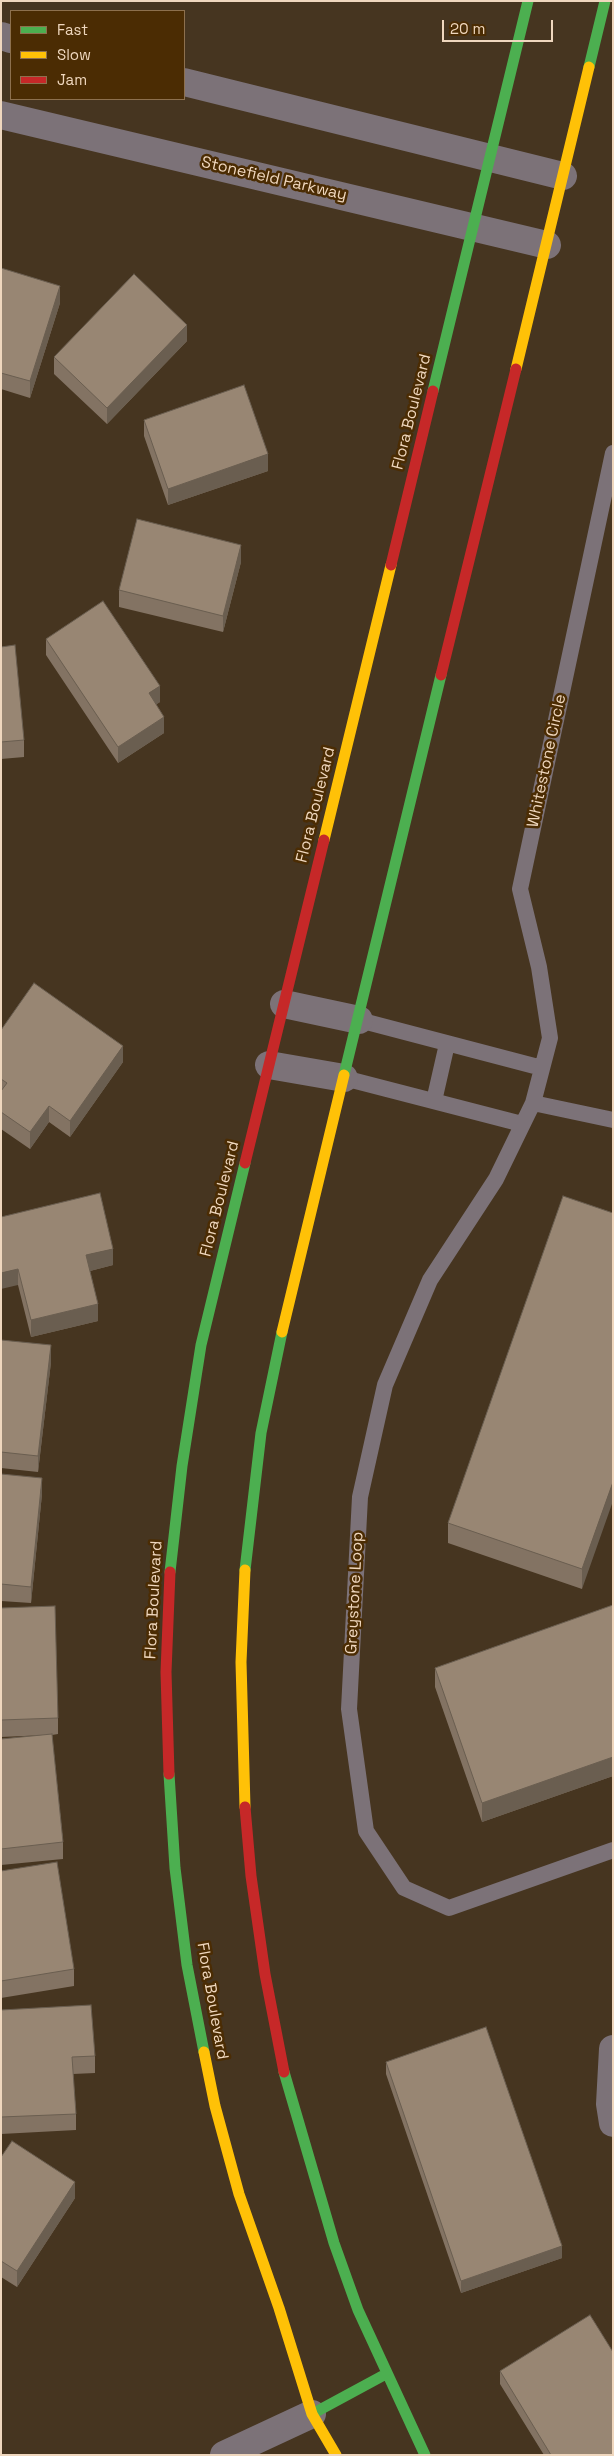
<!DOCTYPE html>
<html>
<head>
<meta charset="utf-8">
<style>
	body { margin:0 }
	#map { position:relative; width:614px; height:2456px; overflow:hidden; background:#463520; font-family:"Space Grotesk",sans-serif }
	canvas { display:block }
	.frame { position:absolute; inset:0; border:2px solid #efd7be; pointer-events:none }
	.legend { position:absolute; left:10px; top:10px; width:175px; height:90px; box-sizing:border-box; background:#4b2c03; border:1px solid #8d704e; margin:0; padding:6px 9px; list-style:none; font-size:15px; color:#efd7be }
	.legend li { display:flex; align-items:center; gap:10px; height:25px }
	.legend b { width:25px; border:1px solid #8d704e }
	.scale { position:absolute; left:442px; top:20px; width:111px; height:22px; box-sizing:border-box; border:2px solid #efd7be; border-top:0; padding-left:6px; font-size:15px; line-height:18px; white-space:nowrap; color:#efd7be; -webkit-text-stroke:4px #4b2c03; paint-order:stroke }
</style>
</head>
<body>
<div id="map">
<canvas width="614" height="2456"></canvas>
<div class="frame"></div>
<ul class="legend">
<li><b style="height:6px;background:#4caf50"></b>Fast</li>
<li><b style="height:6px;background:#ffc107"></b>Slow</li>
<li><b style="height:6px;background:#c62828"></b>Jam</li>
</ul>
<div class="scale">20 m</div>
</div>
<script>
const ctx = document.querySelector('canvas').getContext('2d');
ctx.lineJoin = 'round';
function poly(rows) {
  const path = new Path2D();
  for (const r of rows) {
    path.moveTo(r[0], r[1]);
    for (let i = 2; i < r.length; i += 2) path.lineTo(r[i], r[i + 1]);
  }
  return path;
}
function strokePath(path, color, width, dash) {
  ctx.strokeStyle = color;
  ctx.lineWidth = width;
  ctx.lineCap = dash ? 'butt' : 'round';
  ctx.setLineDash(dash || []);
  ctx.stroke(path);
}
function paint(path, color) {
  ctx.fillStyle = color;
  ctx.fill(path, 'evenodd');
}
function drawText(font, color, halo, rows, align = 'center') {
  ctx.font = font + ' "Space Grotesk",sans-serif';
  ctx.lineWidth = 5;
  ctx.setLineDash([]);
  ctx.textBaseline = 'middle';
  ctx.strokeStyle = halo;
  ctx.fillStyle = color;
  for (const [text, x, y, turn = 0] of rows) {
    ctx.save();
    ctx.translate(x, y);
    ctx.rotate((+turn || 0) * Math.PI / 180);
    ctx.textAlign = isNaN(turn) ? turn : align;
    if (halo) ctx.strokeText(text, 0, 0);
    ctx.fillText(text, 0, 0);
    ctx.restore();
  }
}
const lane = poly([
	[613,453,520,889,539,967,550,1038,533,1103,496,1179,430,1280,385,1385,360,1497,349,1709,366,1831,404,1888,449,1908,613,1850],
	[359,1020,542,1068],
	[344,1078,522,1124],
	[434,1101,447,1044],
	[533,1103,613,1120]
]);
const street = poly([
	[1,36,11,39],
	[184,82,563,176],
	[1,115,547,245],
	[284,1004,359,1020],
	[269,1065,344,1078],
	[613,2049,610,2104,613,2123],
	[224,2455,312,2414]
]);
const fast = poly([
	[589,67,605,1],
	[433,391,528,1],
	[344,1075,441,675],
	[245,1570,261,1433,282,1332],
	[170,1572,182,1466,201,1345,245,1163],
	[169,1774,175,1868,187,1965,204,2052],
	[284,2072,334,2243,358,2310,425,2455],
	[312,2414,386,2374]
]);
const slow = poly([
	[516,369,589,67],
	[324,840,391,565],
	[282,1332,344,1075],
	[245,1570,241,1662,245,1807],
	[204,2052,215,2106,239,2194,279,2308,312,2414,336,2455]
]);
const jam = poly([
	[391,565,433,391],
	[441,675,516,369],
	[245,1163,324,840],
	[169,1774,166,1672,170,1572],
	[245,1807,251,1876,265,1974,284,2072]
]);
const wall = poly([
	[1,268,60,303,30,398,1,389],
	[187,341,107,424,54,374,54,357],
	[144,420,268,471,168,505,144,436],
	[241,562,223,632,119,607,119,590],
	[46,639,160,702,156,704,164,733,118,763,46,655],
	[1,647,24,740,24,757,1,759],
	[1,1030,123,1062,70,1137,49,1122,30,1149,1,1129],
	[613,1213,582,1589,448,1543,448,1523],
	[1,1217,113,1265,90,1271,98,1321,31,1337],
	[1,1340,51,1362,38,1472,1,1468],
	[1,1474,42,1494,31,1603,1,1601],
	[613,1605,613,1776,482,1822,435,1687,435,1668],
	[1,1608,58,1718,58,1734,52,1735,63,1842,63,1859,1,1865,1,1739,47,1735,1,1737],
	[1,1871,74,1969,74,1986,1,1998],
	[1,2010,95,2056,95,2073,73,2074,76,2114,76,2130,1,2134],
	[386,2062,562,2258,461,2293,386,2074],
	[1,2157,75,2198,17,2287,1,2277],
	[500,2371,613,2455,544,2455,500,2384]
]);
const shadedWall = poly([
	[60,286,60,303,30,398,30,381],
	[187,325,187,341,107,424,107,408],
	[268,454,268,471,168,505,168,489],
	[241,545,241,562,223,632,223,616],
	[160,686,160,702,149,710,149,693],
	[164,717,164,733,118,763,118,747],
	[123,1046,123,1062,70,1137,70,1121],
	[49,1106,49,1122,30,1149,30,1132],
	[113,1249,113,1265,86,1272,86,1255],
	[18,1269,18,1285,1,1289,1,1273],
	[98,1304,98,1321,31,1337,31,1320],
	[51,1345,51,1362,38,1472,38,1456],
	[42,1478,42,1494,31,1603,31,1587],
	[613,1482,613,1501,582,1589,582,1569],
	[613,1757,613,1776,482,1822,482,1803],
	[75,2182,75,2198,17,2287,17,2271],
	[562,2246,562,2258,461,2293,461,2281]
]);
const building = poly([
	[1,268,60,286,30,381,1,373,1,268],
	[134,274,187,325,107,408,54,357,134,274],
	[244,385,268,454,168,489,144,420,244,385],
	[137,519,241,545,223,616,119,590,137,519],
	[103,601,160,686,149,693,164,717,118,747,46,639,103,601],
	[15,645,24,740,1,742,1,647,15,645],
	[34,983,123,1046,70,1121,49,1106,30,1132,1,1112,1,1091,7,1083,1,1079,1,1030,34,983],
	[100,1193,113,1249,86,1255,98,1304,31,1320,18,1269,1,1273,1,1217,100,1193],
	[563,1196,613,1213,613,1482,582,1569,448,1523,563,1196],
	[1,1340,51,1345,38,1456,1,1452,1,1340],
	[1,1474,42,1478,31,1587,1,1584,1,1474],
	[613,1605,613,1757,482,1803,435,1668,613,1605],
	[55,1606,58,1718,1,1720,1,1608,55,1606],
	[52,1734,63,1842,1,1849,1,1739,52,1734],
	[57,1862,74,1969,1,1981,1,1871,57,1862],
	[91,2005,95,2056,72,2057,76,2114,1,2117,1,2010,91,2005],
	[486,2027,562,2246,461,2281,386,2062,486,2027],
	[12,2141,75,2182,17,2271,1,2261,1,2157,12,2141],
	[590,2315,613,2352,613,2455,551,2455,500,2371,590,2315]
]);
const streetNames = [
	["Stonefield Parkway",274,179,13],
	["Flora Boulevard",412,412,-76],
	["Whitestone Circle",547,761,-78],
	["Flora Boulevard",316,805,-76],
	["Flora Boulevard",220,1199,-76],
	["Greystone Loop",355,1593,-87],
	["Flora Boulevard",154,1600,-87],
	["Flora Boulevard",212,2001,80]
];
strokePath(lane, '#7c7278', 16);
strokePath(street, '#7c7278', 28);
strokePath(fast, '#4caf50', 11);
strokePath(slow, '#ffc107', 11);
strokePath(jam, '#c62828', 11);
paint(wall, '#837363');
paint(shadedWall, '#6a5e50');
paint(building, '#988673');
strokePath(building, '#6a5e50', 1);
drawText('16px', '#efd7be', '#4b2c03', streetNames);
</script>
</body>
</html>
